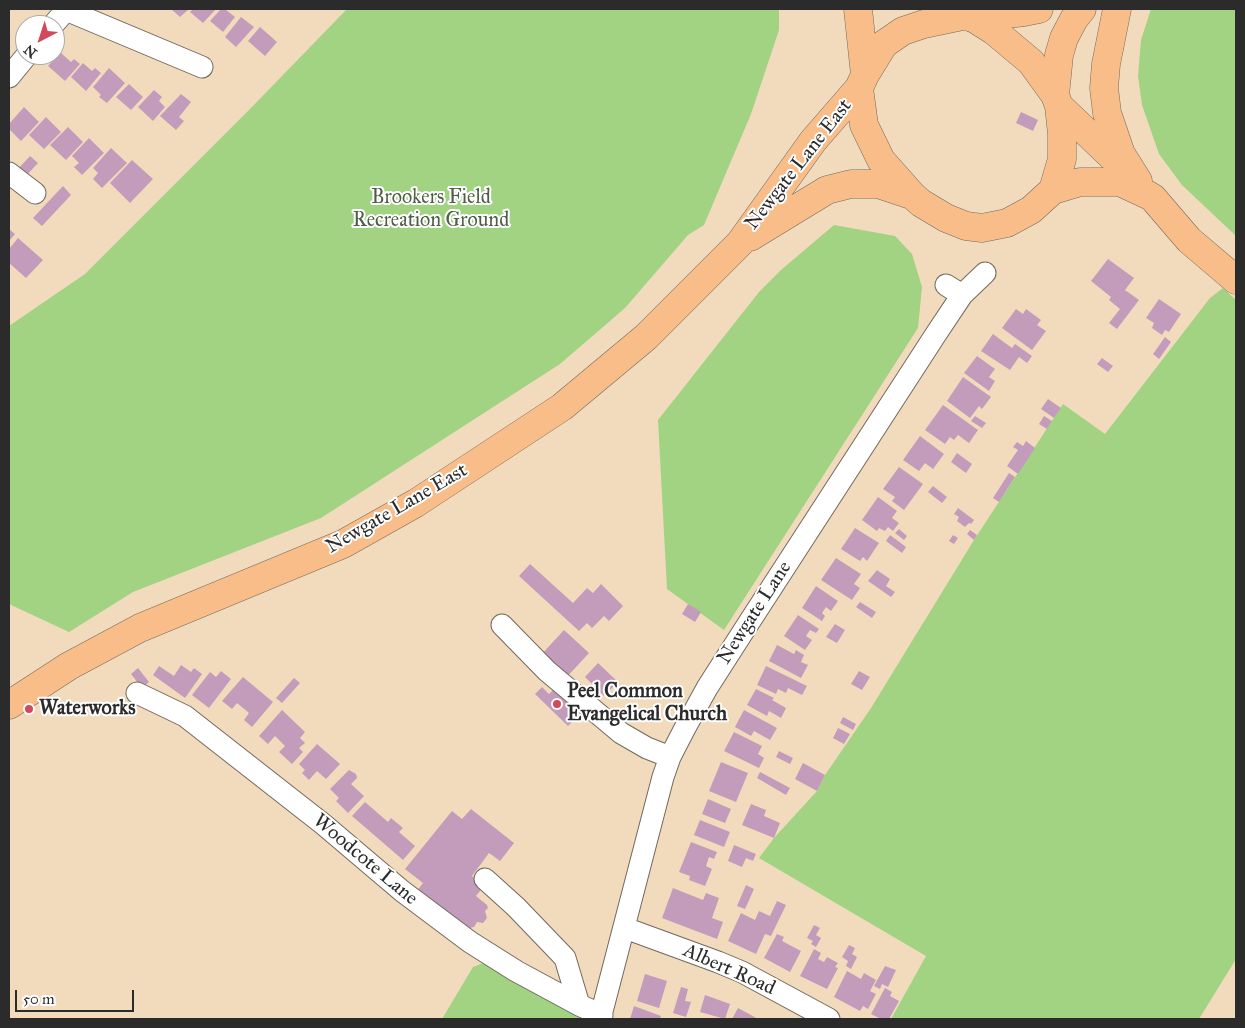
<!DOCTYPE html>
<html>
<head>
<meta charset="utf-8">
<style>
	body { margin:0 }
	#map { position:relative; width:1245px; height:1028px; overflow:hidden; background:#f2dbbc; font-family:"IM FELL Great Primer",serif }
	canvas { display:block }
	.frame { position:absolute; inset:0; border:10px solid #2b2b2b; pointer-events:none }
	.north { position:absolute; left:15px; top:15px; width:50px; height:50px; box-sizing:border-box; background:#fff; border:1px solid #aaa; border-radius:50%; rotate:220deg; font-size:14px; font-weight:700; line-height:20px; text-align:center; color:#2b2b2b }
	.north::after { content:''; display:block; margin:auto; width:18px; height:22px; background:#d1495b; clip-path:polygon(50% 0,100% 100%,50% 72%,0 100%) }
	.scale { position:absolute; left:15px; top:990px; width:119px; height:22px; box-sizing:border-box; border:2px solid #2b2b2b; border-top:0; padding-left:6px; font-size:15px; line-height:18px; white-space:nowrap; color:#2b2b2b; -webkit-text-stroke:4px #fff; paint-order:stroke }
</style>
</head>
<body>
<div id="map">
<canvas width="1245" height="1028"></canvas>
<div class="frame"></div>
<div class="north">N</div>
<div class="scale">50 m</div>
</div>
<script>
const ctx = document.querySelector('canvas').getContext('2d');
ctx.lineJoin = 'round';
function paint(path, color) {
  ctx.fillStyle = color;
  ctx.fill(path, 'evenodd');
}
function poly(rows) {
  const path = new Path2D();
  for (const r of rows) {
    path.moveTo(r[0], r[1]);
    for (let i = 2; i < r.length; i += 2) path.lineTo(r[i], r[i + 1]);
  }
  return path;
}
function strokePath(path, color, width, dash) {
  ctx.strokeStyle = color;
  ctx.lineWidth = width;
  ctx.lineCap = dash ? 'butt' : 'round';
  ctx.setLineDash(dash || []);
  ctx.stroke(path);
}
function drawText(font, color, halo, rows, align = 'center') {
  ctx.font = font + ' "IM FELL Great Primer",serif';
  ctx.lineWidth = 4;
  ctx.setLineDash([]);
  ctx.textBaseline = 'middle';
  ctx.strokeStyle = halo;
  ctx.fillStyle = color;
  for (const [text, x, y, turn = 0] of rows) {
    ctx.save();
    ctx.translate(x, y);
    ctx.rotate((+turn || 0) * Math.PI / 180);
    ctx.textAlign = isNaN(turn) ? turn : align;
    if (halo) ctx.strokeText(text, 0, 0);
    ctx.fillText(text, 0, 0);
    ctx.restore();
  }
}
const green = poly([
	[347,9,779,9,779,30,751,114,704,225,688,235,625,308,560,364,321,518,133,592,69,632,9,604,9,326,85,274,248,111],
	[1151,9,1236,9,1236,236,1182,185,1159,154,1142,105,1138,76,1141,40],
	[834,225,895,236,912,254,922,287,918,328,724,630,667,589,658,420,759,292,781,270],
	[1223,288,1236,300,1236,959,1199,1019,891,1019,926,956,759,858,774,838,817,791,825,775,871,708,974,540,1063,404,1105,434,1210,298],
	[486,962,582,1019,442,1019,473,967]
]);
const building = poly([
	[171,9,189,9,180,17],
	[193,9,216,9,203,23,190,12],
	[221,9,225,9,235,17,223,32,210,21],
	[241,17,254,27,236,47,225,37],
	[260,27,277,42,265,56,248,41],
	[60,52,71,62,74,59,80,64,65,81,48,66],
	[83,63,92,71,95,68,101,73,86,91,71,77],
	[109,68,125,83,107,103,99,97,101,95,93,87],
	[129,84,143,97,131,110,116,97],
	[154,90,162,97,159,101,165,107,153,121,138,107],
	[181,94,191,102,179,117,184,121,176,130,160,116],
	[24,107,39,122,21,141,9,129,9,124],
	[1021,112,1038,120,1033,131,1016,123],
	[46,117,61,132,44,149,29,135],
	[68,127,83,142,66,160,50,145],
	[89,138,104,153,82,175,74,167,79,163,72,156],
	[111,148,127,163,102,188,93,179,98,173,93,168],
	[30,156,38,163,25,177,17,170],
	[132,160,153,179,130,203,110,183],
	[63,186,71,195,42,226,33,218],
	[9,229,15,234,9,241],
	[18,238,43,260,26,278,9,263,9,249],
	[1108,259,1134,278,1125,290,1139,300,1117,329,1109,323,1120,309,1109,300,1111,297,1091,281],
	[1159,299,1181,314,1169,332,1165,330,1162,335,1152,328,1154,323,1146,318],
	[1016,309,1023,314,1026,309,1041,320,1037,325,1046,331,1032,350,1002,328],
	[993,334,1012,348,1015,344,1032,356,1027,363,1019,357,1010,370,981,351],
	[1165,337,1171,342,1159,359,1153,354],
	[977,356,995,369,989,377,995,381,989,391,964,373],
	[1102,358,1113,366,1108,372,1097,364],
	[963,377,991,397,982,409,979,406,970,418,947,401],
	[1048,399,1061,408,1054,418,1041,409],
	[943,405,978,430,969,443,958,435,954,440,950,437,945,444,925,430],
	[975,416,986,423,982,428,971,421],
	[1044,416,1052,421,1047,429,1039,424],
	[920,436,944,454,933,469,925,463,919,471,903,460],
	[1026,441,1035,448,1018,474,1007,466,1018,450,1013,447,1017,442,1023,446],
	[957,453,972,464,966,473,951,462],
	[899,467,923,484,904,510,892,501,895,497,883,489],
	[1009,473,1015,477,999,502,993,498],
	[933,486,947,497,942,503,928,492],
	[878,497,897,511,892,518,899,523,893,531,888,527,885,531,879,528,877,531,862,520],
	[958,508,974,520,971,524,969,523,965,527,957,521,959,517,954,514],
	[855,528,879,543,867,561,863,557,860,561,841,549],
	[899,529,907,536,904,540,895,533],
	[970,530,977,535,974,540,967,534],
	[890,535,906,547,902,553,886,541],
	[953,535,958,538,954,544,949,541],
	[836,558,861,574,854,584,860,588,852,600,821,580],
	[530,564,573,603,587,588,593,593,601,584,623,606,609,621,604,616,592,628,587,623,579,631,519,576],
	[877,570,890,579,886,586,895,592,891,597,868,581],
	[816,586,838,601,831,611,826,607,822,613,825,616,822,621,802,608],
	[860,602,876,612,872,618,856,607],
	[688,604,701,612,695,622,682,614],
	[798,615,819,629,816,633,810,630,806,636,812,640,805,650,784,636],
	[835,624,845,630,837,643,826,637],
	[564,630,589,653,565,679,540,656],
	[777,645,794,654,796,650,804,655,801,662,808,665,801,678,769,661],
	[598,663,618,682,604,696,585,677],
	[181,665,191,672,194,668,202,674,185,698,153,675,159,666,174,676],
	[766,666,807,686,802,695,788,688,786,693,778,689,776,694,757,685],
	[138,668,149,682,142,688,131,674],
	[221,671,231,679,209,708,192,695,210,672,216,677],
	[859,671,870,677,862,690,851,684],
	[243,677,273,702,252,727,244,720,249,713,237,703,232,709,222,701],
	[294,678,300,683,282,703,276,698],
	[542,687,549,694,554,689,580,714,568,726,535,694],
	[756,689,774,698,772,700,786,708,781,718,769,711,767,716,747,705],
	[282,710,305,732,300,738,305,743,299,748,303,752,292,764,279,752,285,746,275,736,268,744,259,736],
	[744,710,777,728,770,740,754,731,751,736,735,727],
	[843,717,856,724,853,730,840,723],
	[838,728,850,734,844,744,833,738],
	[734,732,762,746,758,754,764,758,759,768,724,751],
	[317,744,340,764,326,779,317,771,309,780,302,773,305,770,299,764],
	[779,751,793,758,790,764,776,757],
	[721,762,748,773,736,802,709,791],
	[803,763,825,775,817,791,795,779],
	[349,770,356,774,357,778,351,784,364,796,348,813,336,801,339,798,330,789],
	[760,772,790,788,786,795,757,778],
	[708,799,731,809,725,823,702,814],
	[365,802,388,822,391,818,403,828,399,832,415,846,403,860,352,816],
	[751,804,766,810,764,816,780,823,774,838,742,825],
	[471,809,514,843,500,861,489,853,472,876,484,886,476,896,487,905,488,908,485,911,487,918,483,923,477,922,474,927,470,928,458,919,456,921,417,891,423,883,405,869,452,811,462,819],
	[700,820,730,832,724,847,694,835],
	[691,842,717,852,714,859,709,857,706,866,712,869,705,886,689,880,690,876,679,872],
	[734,845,756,854,753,861,746,858,742,867,728,861],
	[746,885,754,889,745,909,737,906],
	[673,888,703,900,706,893,719,898,712,918,723,922,717,939,662,918],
	[777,901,786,905,771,936,765,934,756,954,728,941,741,913,755,920,759,911,770,916],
	[814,925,820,928,816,935,821,938,816,947,811,944,813,941,807,938],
	[777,934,784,937,782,941,801,951,790,972,764,958],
	[849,945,855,948,852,954,857,957,851,969,846,966,848,961,842,957],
	[814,949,821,953,818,959,824,962,827,957,838,963,835,967,838,968,827,989,800,976],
	[885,966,896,970,888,987,882,984,880,989,874,986],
	[847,971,861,979,864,973,876,980,870,991,876,994,868,1009,863,1006,860,1011,834,997],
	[645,974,667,981,659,1008,637,1001],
	[681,987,688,989,685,1001,691,1002,686,1017,673,1013],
	[885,988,892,992,890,996,899,1001,889,1019,881,1019,871,1014],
	[705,995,730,1004,725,1019,700,1012],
	[634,1006,661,1016,660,1019,630,1019],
	[738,1008,751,1015,758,1019,732,1019]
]);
const minor = poly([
	[66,10,202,67],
	[53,25,67,9],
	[9,77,27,55],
	[9,173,35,193],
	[946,285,962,295],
	[502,625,547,671,621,733,647,748,670,757],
	[137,693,185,716,323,824,402,891,470,942,516,971,579,1005,602,1015],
	[485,879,516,907,565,958,579,1005],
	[625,928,718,962,742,972,829,1019],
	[600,1019,663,777,670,757,685,728,707,688,748,624,936,334,962,295,985,273]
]);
const major = poly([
	[858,9,865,75],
	[959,9,994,31,1031,62,1055,95,1059,106,1062,134,1062,159,1053,190,1031,210,1007,223,982,228,966,226,946,218,921,203,912,195,881,160,864,125,859,88,865,75,884,44,903,31,924,24,967,15],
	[1117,9,1106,64,1104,88,1107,113,1121,154,1138,181],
	[972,18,1024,12,1039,9],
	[1055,95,1059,55,1064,38,1074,19,1082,9],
	[1059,106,1123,167],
	[1053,190,1080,182,1120,182,1148,195,1153,198,1189,240,1236,280],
	[750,237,827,190,851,184,878,184,911,195],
	[9,705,69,666,140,628,343,544,416,503,562,407,646,337,740,243,813,141,859,88]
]);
const markers = [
	[557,704,5,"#d1495b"],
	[29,709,5,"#d1495b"]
];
const streetNames = [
	["Newgate Lane East",799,165,-52],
	["Newgate Lane East",397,509,-30],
	["Newgate Lane",755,613,-57],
	["Woodcote Lane",365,860,40],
	["Albert Road",729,970,24]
];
const parkNames = [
	["Brookers Field",431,198],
	["Recreation Ground",431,221]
];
const poiNames = [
	["Peel Common",567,692],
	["Evangelical Church",567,715],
	["Waterworks",39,709]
];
paint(green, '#a1d383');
paint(building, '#c49cbb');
strokePath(minor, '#71695e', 23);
strokePath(major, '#71695e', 29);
strokePath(minor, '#fff', 21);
strokePath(major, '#f8bd89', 28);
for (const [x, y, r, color] of markers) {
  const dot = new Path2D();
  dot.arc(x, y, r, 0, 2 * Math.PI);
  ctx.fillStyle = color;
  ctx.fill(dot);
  strokePath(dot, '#fff', 2);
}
drawText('20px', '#2b2b2b', '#fff', streetNames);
drawText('20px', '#4e5d45', '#fff', parkNames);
drawText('bold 20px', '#2b2b2b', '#fff', poiNames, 'left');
</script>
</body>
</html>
